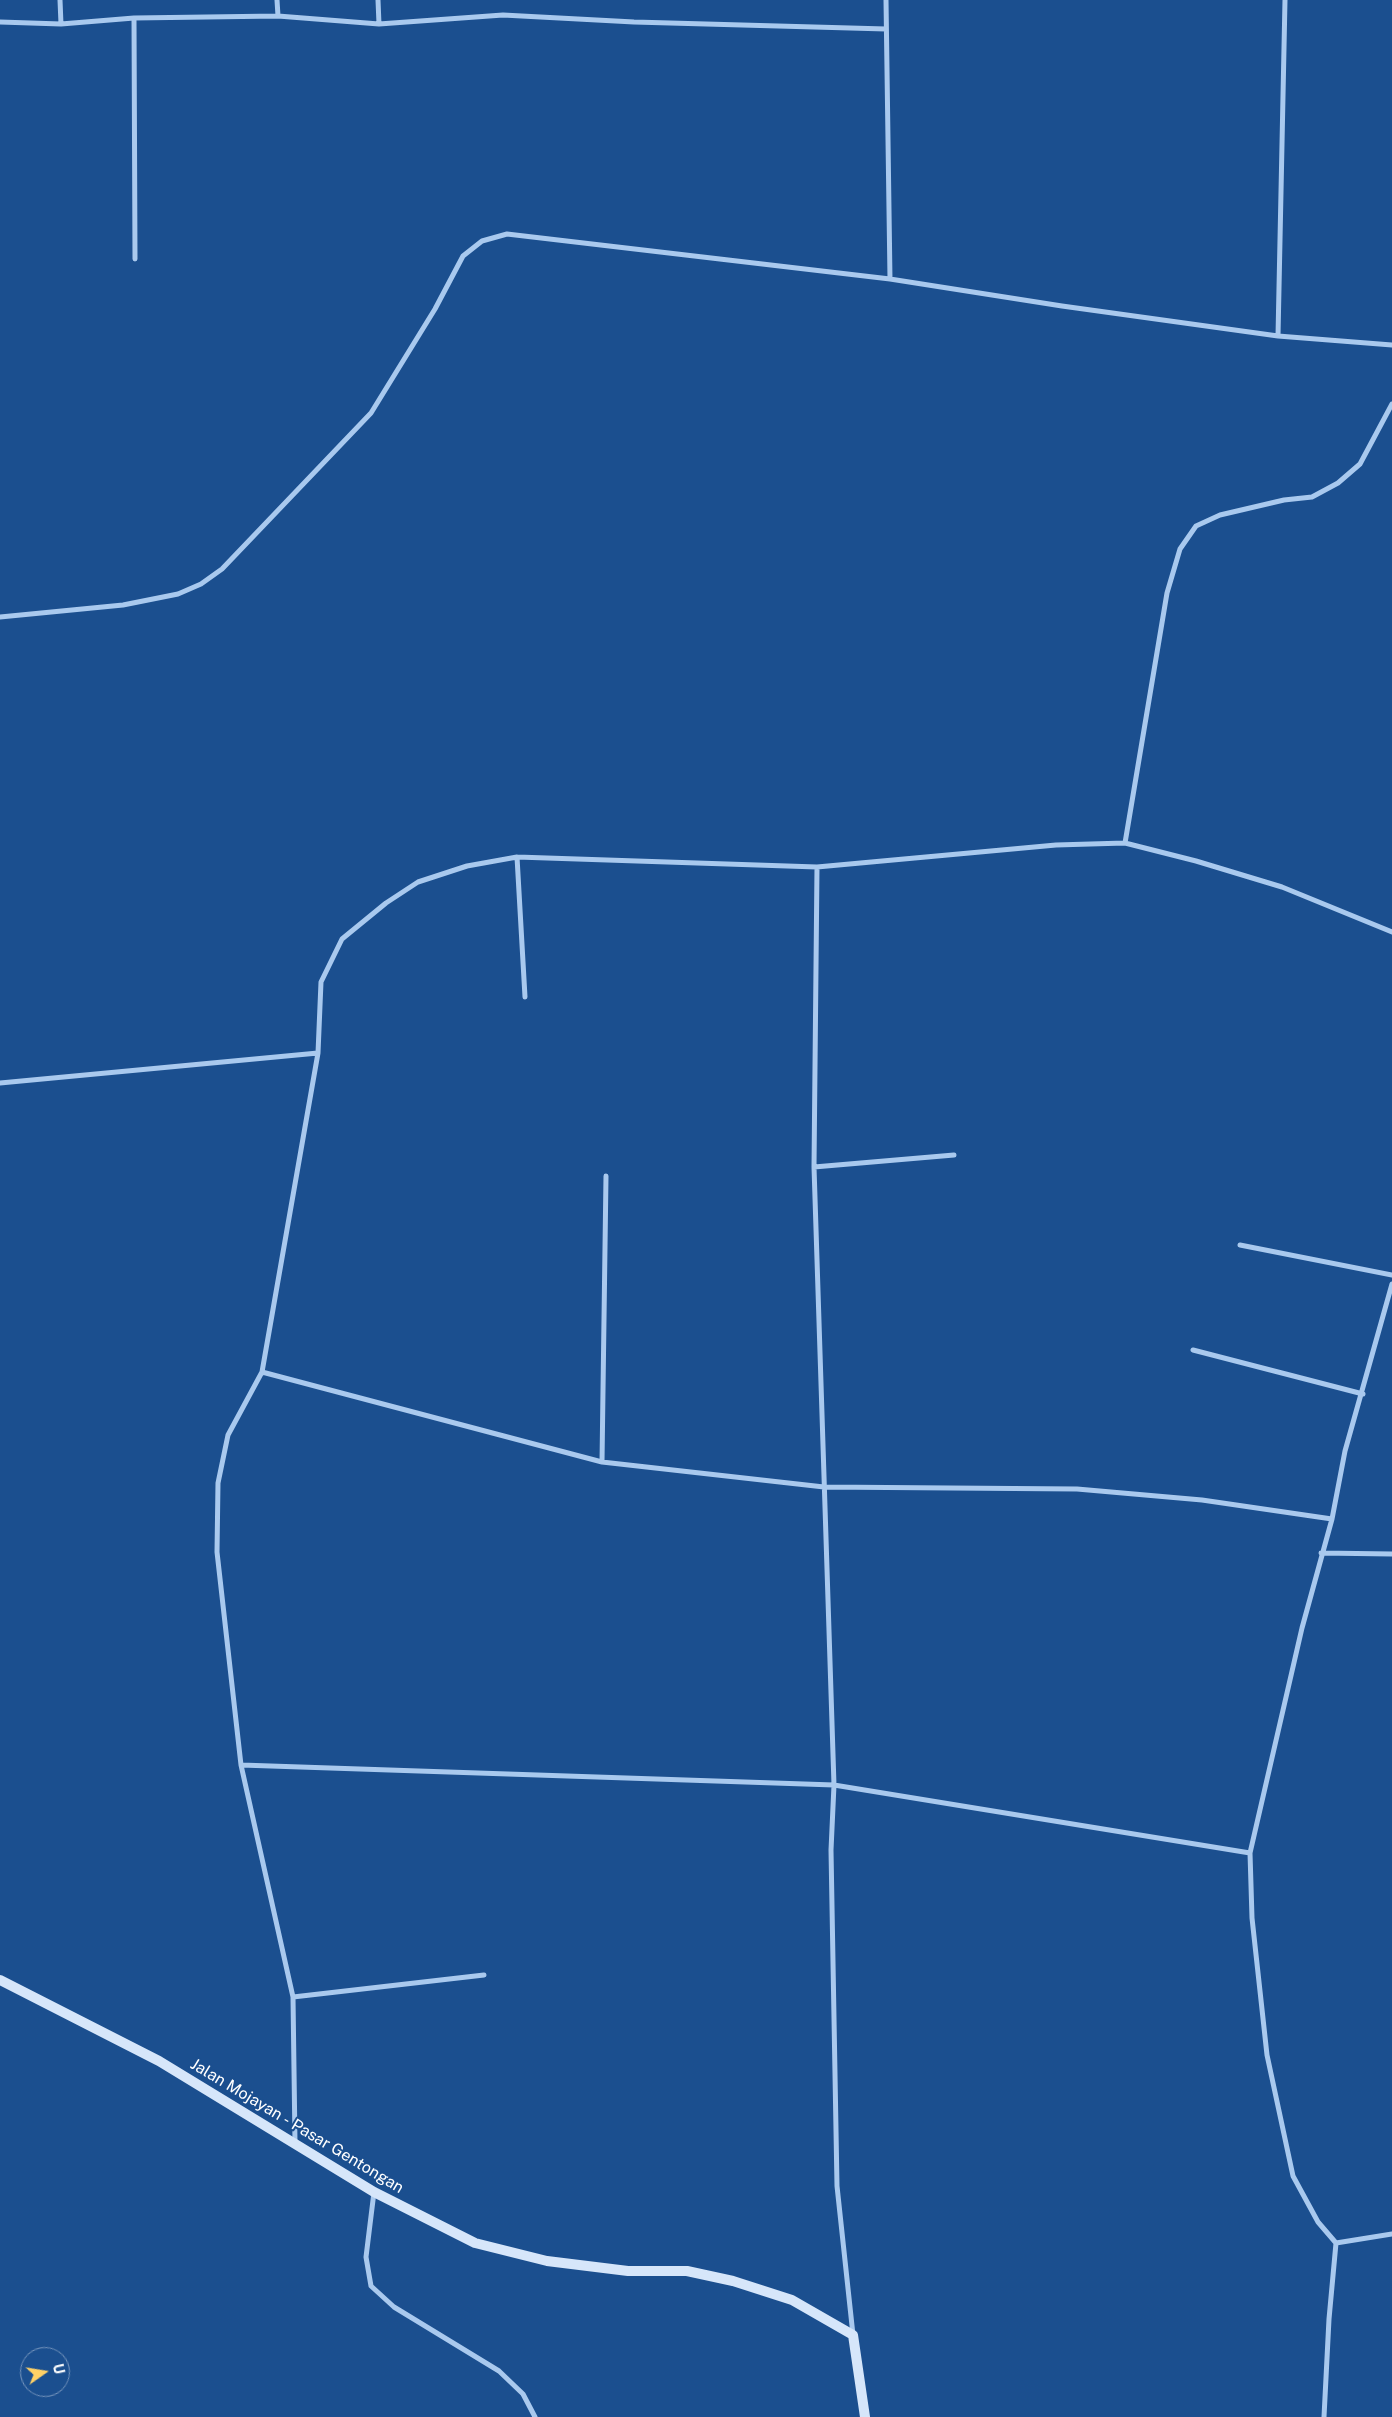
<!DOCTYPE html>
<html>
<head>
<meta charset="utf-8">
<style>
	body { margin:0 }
	#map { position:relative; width:1392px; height:2417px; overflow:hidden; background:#1b4f8f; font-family:"Public Sans",sans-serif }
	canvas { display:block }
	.north { position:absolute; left:20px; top:2347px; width:50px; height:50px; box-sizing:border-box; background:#1b4f8f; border:1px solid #7695bc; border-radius:50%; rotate:77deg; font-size:14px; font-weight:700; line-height:20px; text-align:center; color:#fff }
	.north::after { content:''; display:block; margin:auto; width:18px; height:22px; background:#ffd166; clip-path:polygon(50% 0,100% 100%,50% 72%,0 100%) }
</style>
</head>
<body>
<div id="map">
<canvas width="1392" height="2417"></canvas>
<div class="north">U</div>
</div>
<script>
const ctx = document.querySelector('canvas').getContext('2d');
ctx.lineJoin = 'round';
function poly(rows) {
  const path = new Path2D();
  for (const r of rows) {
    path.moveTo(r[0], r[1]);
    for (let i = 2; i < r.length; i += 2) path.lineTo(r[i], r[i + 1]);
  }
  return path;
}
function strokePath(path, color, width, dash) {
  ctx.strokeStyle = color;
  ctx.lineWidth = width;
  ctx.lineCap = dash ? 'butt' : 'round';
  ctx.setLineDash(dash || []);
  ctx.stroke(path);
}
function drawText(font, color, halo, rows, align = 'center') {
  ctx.font = font + ' "Public Sans",sans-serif';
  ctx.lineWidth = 4;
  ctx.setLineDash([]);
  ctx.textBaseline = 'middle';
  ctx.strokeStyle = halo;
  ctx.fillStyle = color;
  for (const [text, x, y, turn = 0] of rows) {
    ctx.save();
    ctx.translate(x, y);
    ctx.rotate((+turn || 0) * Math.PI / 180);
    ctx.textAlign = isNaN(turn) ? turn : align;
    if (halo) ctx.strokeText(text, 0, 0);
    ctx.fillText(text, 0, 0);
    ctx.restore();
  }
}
const street = poly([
	[60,0,61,24],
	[277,0,278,16],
	[378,0,379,24],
	[886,0,890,279],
	[134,18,135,259],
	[0,22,61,24,134,18,278,16,379,24,503,15,634,22,886,29],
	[1278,336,1285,0],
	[0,617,123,605,178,594,201,584,222,569,371,413,435,309,463,256,482,241,507,234,890,279,1062,306,1278,336,1392,345],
	[1125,843,1167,593,1180,549,1196,526,1220,515,1284,500,1312,497,1338,483,1360,464,1392,404],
	[517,857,525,997],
	[817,867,814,1167,834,1785,831,1850,837,2186,853,2335],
	[0,1083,318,1053],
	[814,1167,954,1155],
	[1240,1245,1392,1275],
	[1193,1350,1363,1394],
	[262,1372,602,1462,824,1487,1077,1489,1202,1500,1332,1519],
	[602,1462,606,1176],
	[1321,1553,1392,1554],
	[241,1765,834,1785,1250,1853],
	[293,1997,484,1975],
	[295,2143,293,1997,241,1765,217,1552,218,1483,228,1435,262,1372,318,1053,321,982,342,939,386,903,418,882,467,866,517,857,817,867,1056,845,1125,843,1196,861,1282,887,1392,932],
	[374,2192,366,2257,371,2286,394,2307,499,2371,523,2394,535,2417],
	[1336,2243,1392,2234],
	[1324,2417,1329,2319,1336,2243,1318,2222,1293,2176,1267,2055,1252,1918,1250,1853,1302,1628,1332,1519,1345,1451,1392,1284]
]);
const secondary = poly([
	[0,1980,159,2061,374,2192,475,2243,547,2261,628,2271,687,2271,733,2281,792,2300,853,2335,865,2417]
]);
const streetNames = [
	["Jalan Mojayan - Pasar Gentongan",297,2126,31]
];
strokePath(street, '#a9c9ee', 5);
strokePath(secondary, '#d6e6fa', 10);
drawText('16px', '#fff', '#1b4f8f', streetNames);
</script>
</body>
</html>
